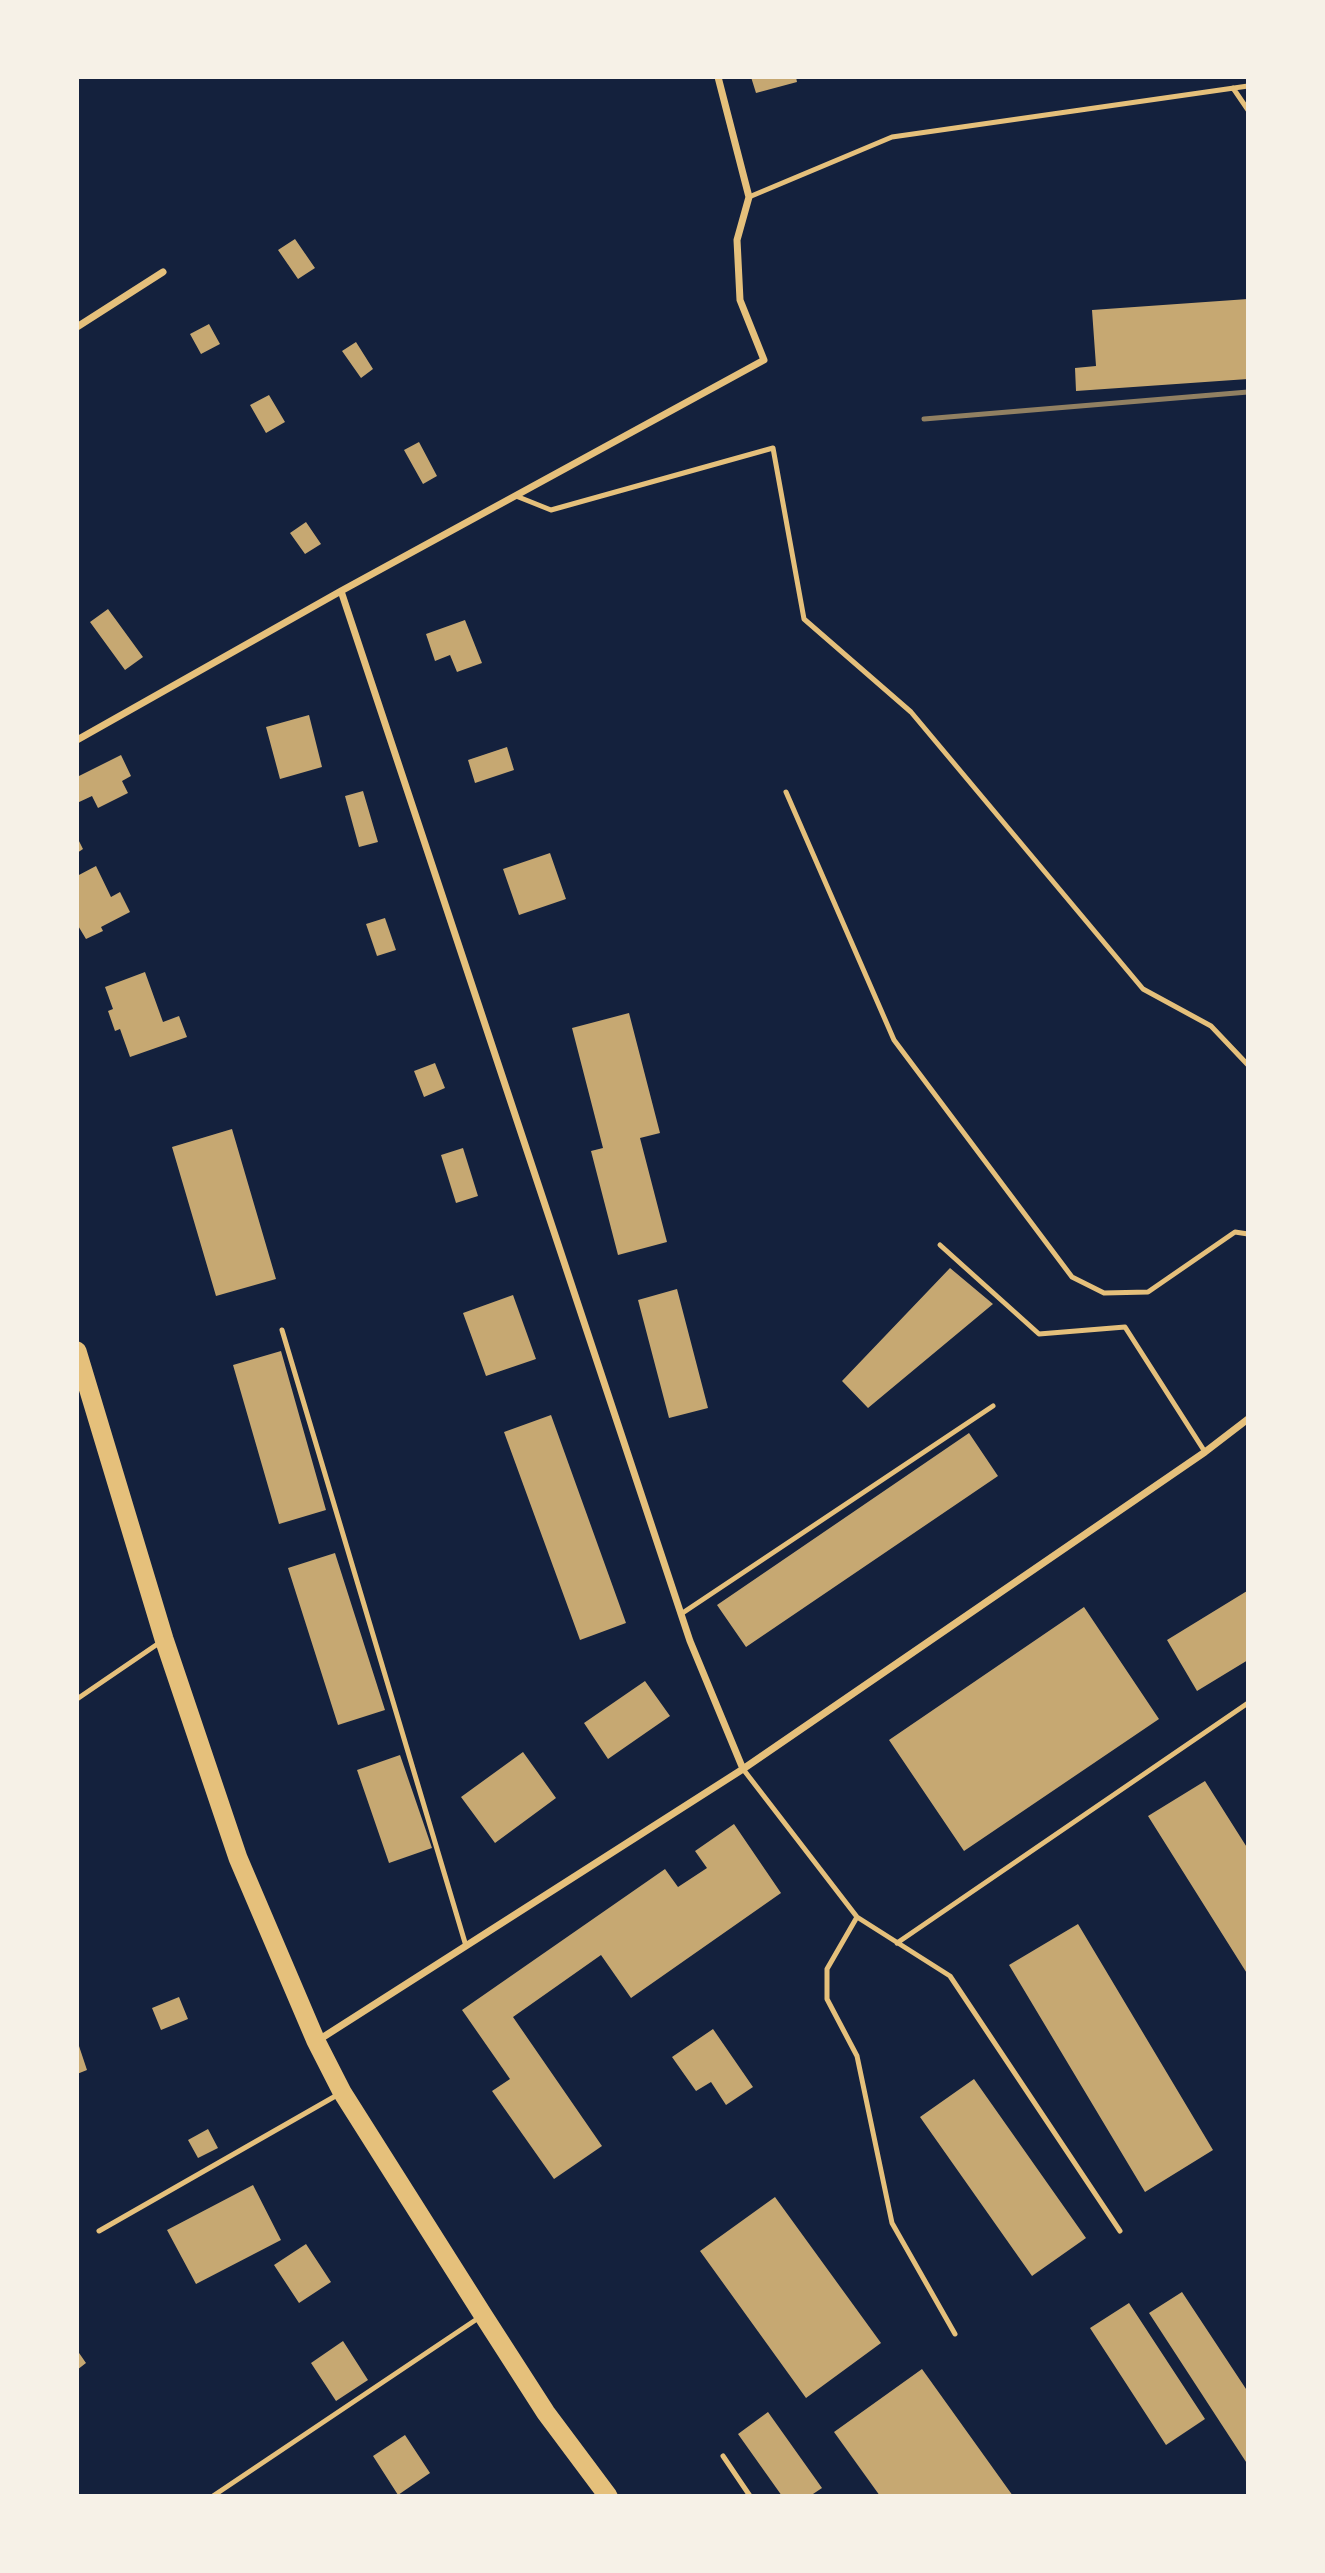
<!DOCTYPE html>
<html>
<head>
<meta charset="utf-8">
<style>
	body { margin:0 }
	#map { position:relative; width:1325px; height:2573px; overflow:hidden; background:#14213d; font-family:"Roboto Condensed",sans-serif }
	canvas { display:block }
	.frame { position:absolute; inset:0; border:79px solid #f6f1e7; pointer-events:none }
</style>
</head>
<body>
<div id="map">
<canvas width="1325" height="2573"></canvas>
<div class="frame"></div>
</div>
<script>
const ctx = document.querySelector('canvas').getContext('2d');
ctx.lineJoin = 'round';
function paint(path, color) {
  ctx.fillStyle = color;
  ctx.fill(path, 'evenodd');
}
function poly(rows) {
  const path = new Path2D();
  for (const r of rows) {
    path.moveTo(r[0], r[1]);
    for (let i = 2; i < r.length; i += 2) path.lineTo(r[i], r[i + 1]);
  }
  return path;
}
function strokePath(path, color, width, dash) {
  ctx.strokeStyle = color;
  ctx.lineWidth = width;
  ctx.lineCap = dash ? 'butt' : 'round';
  ctx.setLineDash(dash || []);
  ctx.stroke(path);
}
const building = poly([
	[751,77,796,77,797,82,756,93],
	[295,239,315,268,298,279,278,250],
	[1248,299,1248,379,1076,391,1075,368,1096,366,1092,310],
	[209,324,220,344,201,354,190,334],
	[356,342,373,369,361,378,342,351],
	[269,395,285,422,266,433,250,405],
	[419,442,437,476,423,484,404,450],
	[306,522,321,544,305,554,290,533],
	[108,609,143,657,125,670,90,622],
	[465,620,482,663,457,672,450,655,435,661,426,634],
	[309,715,322,767,280,779,266,727],
	[507,747,514,770,475,783,468,760],
	[121,755,131,776,122,781,128,793,98,808,92,796,77,803,77,777],
	[363,791,378,842,359,847,345,796],
	[77,837,83,849,77,853],
	[550,853,566,899,519,915,503,869],
	[96,866,111,897,120,892,130,912,101,927,103,931,86,939,77,924,77,876],
	[385,918,396,950,377,956,366,924],
	[145,972,163,1022,179,1016,187,1037,130,1057,120,1029,115,1031,108,1011,113,1009,105,987],
	[629,1013,660,1133,640,1138,667,1242,618,1255,591,1151,603,1148,572,1028],
	[435,1063,445,1088,424,1097,414,1071],
	[232,1129,276,1279,216,1296,172,1147],
	[463,1148,478,1196,456,1203,441,1155],
	[950,1268,993,1304,868,1408,842,1381],
	[677,1289,708,1408,669,1418,638,1300],
	[513,1295,536,1359,486,1376,463,1313],
	[281,1351,326,1510,279,1524,233,1365],
	[551,1415,626,1623,580,1640,504,1432],
	[969,1433,998,1476,746,1647,717,1605],
	[335,1553,385,1710,338,1725,288,1568],
	[1247,1591,1248,1660,1197,1691,1167,1640],
	[1084,1607,1159,1719,964,1851,889,1740],
	[645,1681,670,1716,608,1759,584,1723],
	[523,1752,556,1798,495,1843,461,1797],
	[400,1755,432,1848,389,1863,357,1770],
	[1205,1781,1248,1849,1248,1975,1148,1816],
	[734,1824,781,1893,631,1998,601,1955,513,2017,602,2146,554,2179,492,2091,510,2079,462,2010,665,1869,678,1887,707,1868,695,1851],
	[1078,1924,1213,2150,1145,2192,1009,1965],
	[179,1997,188,2019,161,2030,152,2008],
	[713,2029,753,2087,726,2105,711,2082,696,2091,672,2057],
	[77,2040,87,2070,77,2074],
	[974,2079,1086,2238,1032,2276,920,2117],
	[208,2129,218,2148,198,2158,188,2140],
	[253,2185,281,2240,196,2284,167,2230],
	[775,2197,881,2343,806,2398,700,2251],
	[306,2244,331,2282,299,2303,274,2265],
	[1182,2292,1248,2392,1248,2465,1149,2313],
	[1129,2303,1205,2419,1166,2445,1090,2328],
	[343,2341,368,2380,336,2401,311,2363],
	[77,2350,86,2363,77,2370],
	[922,2369,1013,2496,880,2496,834,2432],
	[768,2412,822,2488,810,2496,782,2496,738,2434],
	[405,2435,430,2473,398,2495,373,2456]
]);
const service = poly([
	[1233,88,1248,110],
	[749,197,892,137,1248,86],
	[516,496,551,510,773,448,804,619,911,712,1143,989,1211,1026,1248,1065],
	[786,792,894,1040,1072,1277,1104,1293,1148,1292,1235,1232,1248,1234],
	[940,1245,1039,1334,1125,1327,1205,1452],
	[282,1330,466,1946],
	[681,1614,993,1406],
	[77,1699,162,1641],
	[743,1769,857,1917,827,1969,827,1999,857,2056,892,2223,955,2334],
	[857,1917,950,1976,1120,2231],
	[897,1943,1248,1703],
	[99,2231,339,2094],
	[723,2456,750,2496],
	[213,2496,480,2317]
]);
const minor = poly([
	[77,327,163,272],
	[341,591,690,1641,743,1769],
	[77,740,341,591,764,360,740,300,737,240,749,197,718,77],
	[317,2041,743,1769,1205,1452,1248,1419]
]);
const trunk = poly([
	[77,1351,164,1639,238,1858,316,2041,342,2092,483,2315,546,2413,608,2496]
]);
const rail = poly([
	[924,419,1248,392]
]);
paint(building, '#c6a872');
strokePath(service, '#e5c07b', 5);
strokePath(minor, '#e5c07b', 7);
strokePath(trunk, '#e5c07b', 19);
strokePath(rail, '#918062', 5);
</script>
</body>
</html>
